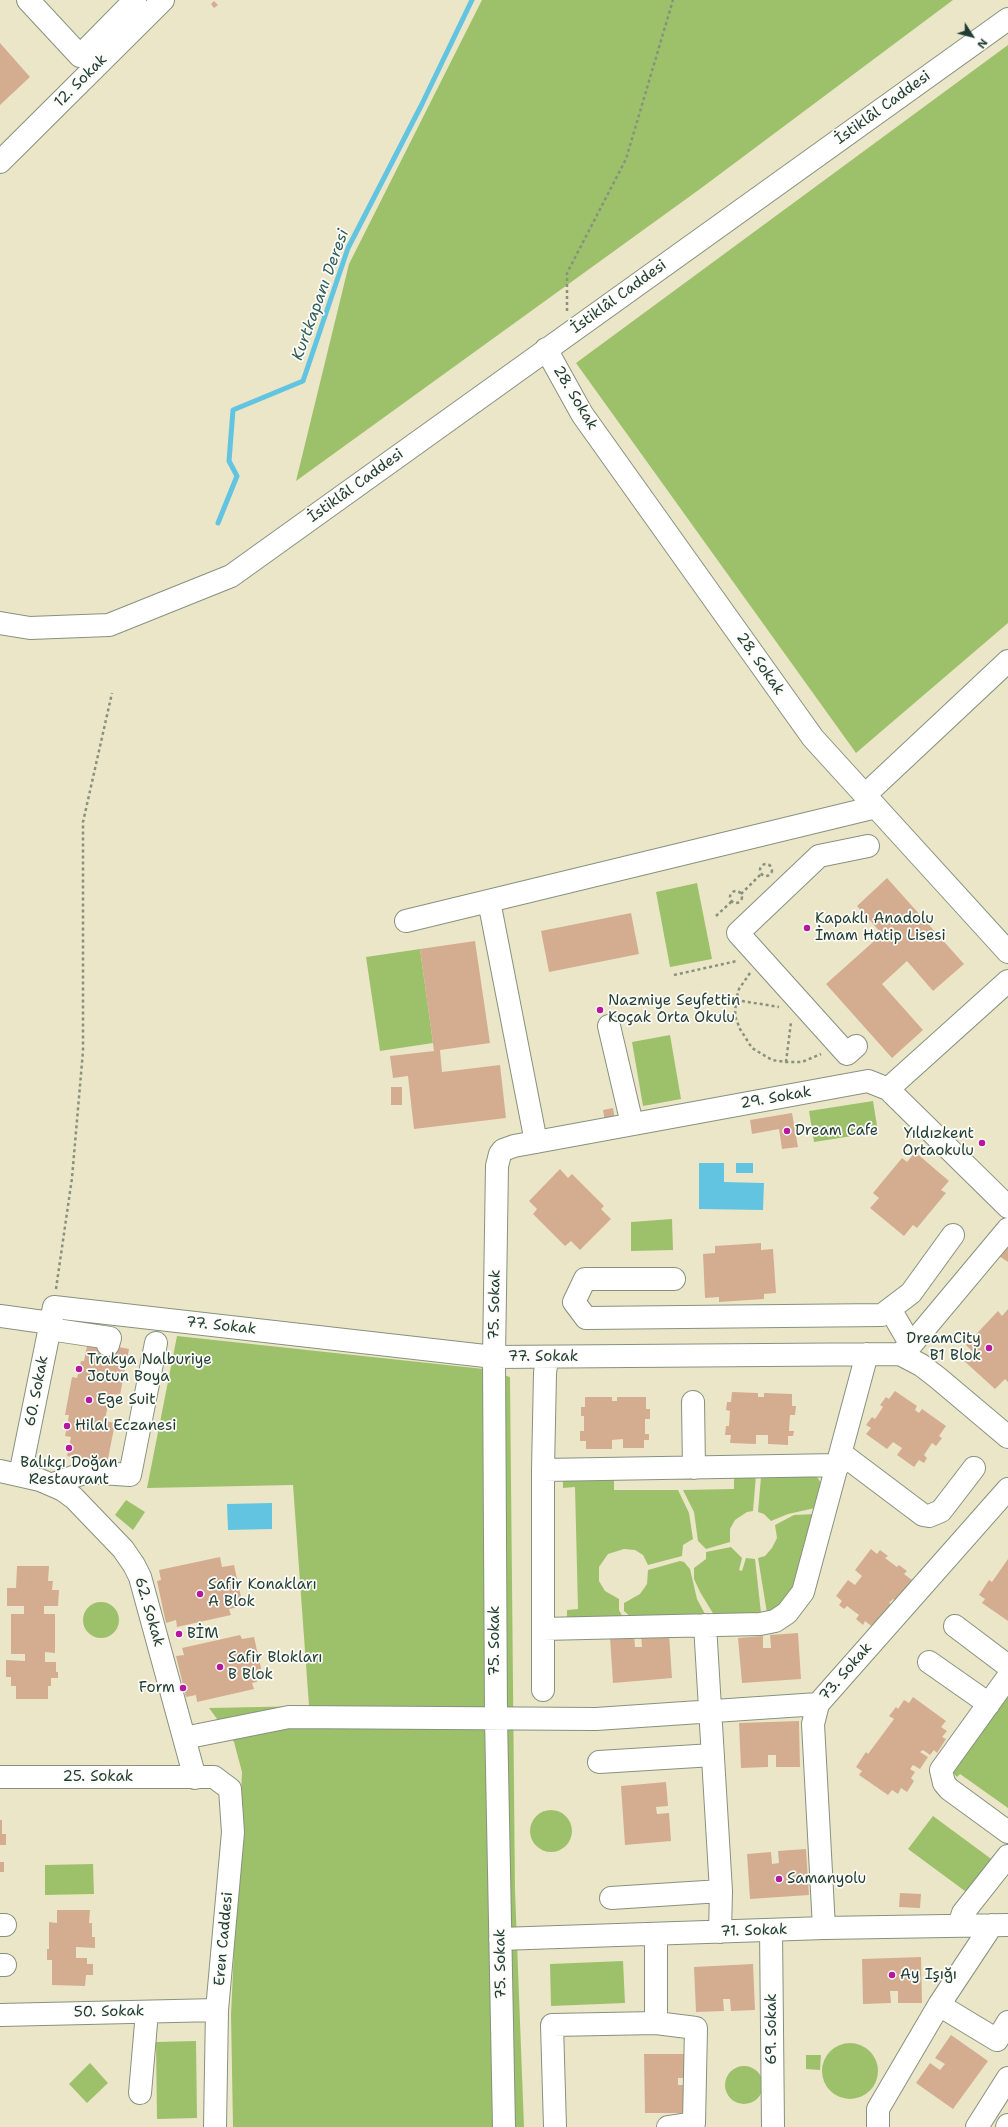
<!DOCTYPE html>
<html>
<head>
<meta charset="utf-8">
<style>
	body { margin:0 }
	#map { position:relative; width:1008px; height:2127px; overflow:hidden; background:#ece6c9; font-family:"Shantell Sans",sans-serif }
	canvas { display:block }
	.north { position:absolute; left:952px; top:16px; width:40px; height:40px; -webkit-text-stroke:3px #fdfcf7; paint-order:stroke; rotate:126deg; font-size:11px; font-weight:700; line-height:16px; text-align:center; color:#1f3d34 }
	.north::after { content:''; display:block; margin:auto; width:14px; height:18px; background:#1f3d34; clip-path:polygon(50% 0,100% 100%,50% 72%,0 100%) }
</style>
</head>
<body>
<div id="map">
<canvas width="1008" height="2127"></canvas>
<div class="north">N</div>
</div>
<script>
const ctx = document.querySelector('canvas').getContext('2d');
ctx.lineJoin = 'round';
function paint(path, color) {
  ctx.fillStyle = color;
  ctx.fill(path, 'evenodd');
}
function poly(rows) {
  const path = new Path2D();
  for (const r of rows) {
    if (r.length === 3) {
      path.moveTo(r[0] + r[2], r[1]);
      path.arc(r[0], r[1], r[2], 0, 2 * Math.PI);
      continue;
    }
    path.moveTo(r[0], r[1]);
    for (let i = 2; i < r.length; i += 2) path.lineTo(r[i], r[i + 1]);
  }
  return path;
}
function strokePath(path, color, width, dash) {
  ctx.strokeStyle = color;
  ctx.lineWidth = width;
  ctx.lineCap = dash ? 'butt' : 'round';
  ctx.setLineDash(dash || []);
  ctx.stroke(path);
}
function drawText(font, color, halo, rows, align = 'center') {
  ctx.font = font + ' "Shantell Sans",sans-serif';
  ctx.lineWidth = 3.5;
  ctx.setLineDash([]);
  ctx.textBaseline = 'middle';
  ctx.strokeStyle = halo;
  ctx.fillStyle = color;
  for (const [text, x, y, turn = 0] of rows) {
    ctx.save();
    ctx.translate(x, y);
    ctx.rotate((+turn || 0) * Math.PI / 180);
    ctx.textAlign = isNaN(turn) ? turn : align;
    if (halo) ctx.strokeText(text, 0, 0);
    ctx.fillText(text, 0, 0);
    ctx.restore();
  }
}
const green = poly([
	[482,0,953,0,700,189,296,481,349,264],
	[1008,45,1008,623,856,753,576,363],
	[697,883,712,959,670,967,656,892],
	[420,949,433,1043,380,1051,366,957],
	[670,1035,681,1099,643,1106,632,1042],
	[873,1101,878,1132,814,1142,809,1111],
	[672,1219,673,1250,631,1251,631,1222],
	[177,1336,484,1369,510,1377,515,1890,524,2127,233,2127,231,2015,242,1772,234,1742,209,1708,309,1706,293,1485,147,1488],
	[756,1475,753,1511,747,1512,735,1520,730,1529,730,1542,706,1549,698,1541,694,1512,683,1490,734,1489,734,1477],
	[804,1476,817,1477,822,1484,815,1508,788,1514,771,1521,764,1514,758,1512,761,1477],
	[614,1480,614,1490,678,1490,689,1513,693,1539,683,1545,682,1556,648,1565,643,1555,635,1550,624,1549,608,1554,599,1567,599,1581,605,1591,619,1599,619,1610,624,1619,567,1620,567,1610,578,1609,575,1487,563,1488,563,1481],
	[126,1500,145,1512,133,1530,115,1515],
	[815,1514,797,1586,777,1611,767,1613,758,1558,765,1556,772,1548,777,1538,775,1525,794,1515],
	[731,1547,742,1558,739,1570,742,1571,746,1558,755,1559,761,1613,714,1615,700,1592,694,1579,694,1568,706,1559,706,1552],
	[680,1561,684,1562,690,1569,697,1599,705,1614,633,1619,624,1611,624,1603,640,1594,647,1584,648,1570],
	[101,1620,18],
	[1008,1691,1008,1808,960,1774,957,1777,953,1773,953,1769],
	[551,1831,21],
	[933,1816,994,1861,969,1894,908,1849],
	[93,1864,94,1894,45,1895,45,1865],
	[623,1961,625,2003,551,2006,550,1964],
	[196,2041,197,2118,157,2119,156,2042],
	[850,2071,28],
	[806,2055,821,2055,820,2070,806,2069],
	[90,2063,108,2083,87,2103,69,2084],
	[744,2085,19]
]);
const water = poly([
	[699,1163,724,1163,724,1182,764,1183,763,1210,699,1209],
	[736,1163,753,1163,753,1173,736,1173],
	[272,1503,272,1529,228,1530,227,1504]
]);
const stream = poly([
	[218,523,237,476,229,461,233,410,303,381,348,248,422,104,472,0]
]);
const building = poly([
	[214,1,218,5,214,8,211,4],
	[0,43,30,77,0,105],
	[887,878,964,964,933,991,907,961,882,984,923,1030,892,1058,826,984,882,934,857,906],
	[631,913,639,954,549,972,541,931],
	[475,941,490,1043,440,1050,442,1072,500,1065,506,1118,414,1129,408,1076,393,1078,390,1056,434,1051,420,949],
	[391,1087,402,1087,402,1105,391,1105],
	[613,1108,615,1120,605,1122,603,1110],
	[792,1113,798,1147,782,1149,779,1129,752,1134,750,1120],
	[915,1152,949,1181,941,1190,946,1193,917,1228,913,1225,904,1236,870,1208,879,1198,873,1193,902,1158,907,1162],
	[560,1169,568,1178,572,1174,604,1206,601,1209,611,1219,580,1250,571,1241,565,1246,533,1214,537,1209,529,1201],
	[761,1243,761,1250,773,1249,776,1293,764,1294,764,1299,719,1302,719,1297,705,1298,703,1254,715,1253,715,1246],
	[1008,1245,1008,1262,999,1256],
	[1008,1309,1008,1382,1005,1379,995,1389,963,1360,972,1351,966,1345,998,1311,1002,1316],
	[88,1341,129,1349,120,1395,111,1394,106,1414,105,1421,115,1423,107,1464,67,1456,71,1437,65,1436,69,1415,65,1415,72,1377,77,1378,81,1361,84,1361],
	[895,1391,917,1406,915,1410,919,1413,922,1409,946,1426,939,1436,942,1438,936,1446,932,1443,924,1455,927,1458,924,1463,919,1460,914,1467,897,1455,902,1448,893,1442,887,1449,866,1434,871,1428,866,1425,872,1417,875,1419,883,1407,880,1405,886,1397,889,1399],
	[732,1392,758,1393,758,1397,764,1397,764,1393,792,1394,792,1406,796,1406,795,1415,790,1415,789,1431,794,1431,793,1436,788,1436,788,1445,768,1444,768,1435,756,1435,756,1444,730,1443,731,1435,725,1435,726,1426,729,1426,730,1411,726,1410,727,1402,731,1402],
	[585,1397,612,1397,612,1401,617,1401,617,1397,646,1397,646,1409,650,1409,650,1419,645,1419,645,1434,649,1434,649,1440,644,1440,644,1448,623,1448,623,1439,612,1440,612,1449,586,1449,586,1441,580,1441,580,1431,584,1431,584,1416,581,1416,581,1407,585,1407],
	[871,1549,877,1554,880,1550,888,1556,885,1558,897,1567,899,1565,907,1571,904,1574,912,1580,896,1601,893,1599,889,1603,893,1606,875,1629,865,1621,863,1625,856,1619,859,1615,847,1606,844,1609,839,1605,842,1601,836,1596,848,1580,855,1585,862,1576,855,1570],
	[220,1557,222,1567,234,1565,243,1606,229,1609,231,1615,177,1627,176,1620,166,1623,157,1581,161,1580,159,1570],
	[1008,1559,1008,1621,982,1603,985,1599,979,1595,989,1580,992,1582],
	[17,1566,49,1566,48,1581,53,1581,52,1590,59,1590,58,1606,44,1606,44,1614,55,1614,55,1653,45,1652,45,1662,56,1662,56,1672,58,1672,58,1678,51,1678,51,1686,48,1686,48,1699,16,1699,16,1686,11,1686,11,1677,6,1677,6,1660,25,1661,25,1654,11,1654,11,1614,24,1614,24,1606,7,1606,7,1588,16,1588],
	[669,1633,672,1678,613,1683,610,1637,634,1635,635,1647,642,1647,641,1635],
	[798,1633,801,1679,742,1683,738,1638,763,1636,763,1648,771,1648,770,1635],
	[240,1635,242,1639,254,1637,263,1677,256,1679,257,1682,252,1683,254,1689,197,1702,196,1695,186,1697,176,1656,184,1655,182,1648],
	[913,1697,946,1721,941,1727,947,1731,942,1737,946,1739,937,1753,934,1750,930,1755,923,1750,920,1752,928,1757,920,1769,913,1765,910,1769,915,1772,911,1778,914,1781,907,1792,901,1788,898,1794,892,1790,888,1795,859,1775,862,1771,856,1767,866,1752,868,1754,894,1719,889,1716,896,1707,898,1709,904,1700,909,1703],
	[799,1721,800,1767,776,1767,776,1755,768,1755,768,1767,741,1768,739,1723],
	[666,1782,668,1806,656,1807,657,1814,669,1813,671,1841,625,1845,621,1786],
	[0,1820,2,1820,2,1834,6,1834,6,1845,0,1845],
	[806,1849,809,1895,750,1899,747,1854,771,1852,772,1864,779,1863,778,1851],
	[0,1862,4,1862,4,1872,0,1872],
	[900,1893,921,1894,920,1908,899,1907],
	[57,1910,90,1910,89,1923,92,1923,92,1937,95,1937,95,1948,76,1947,76,1958,87,1958,87,1964,93,1964,93,1975,86,1975,85,1986,52,1985,52,1960,47,1960,47,1949,49,1949,49,1922,57,1923],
	[921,1957,922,2003,898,2003,898,1991,890,1991,891,2003,863,2004,862,1959],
	[753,1964,755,2010,731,2011,730,1999,723,1999,724,2011,696,2012,694,1967],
	[951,2035,988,2061,953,2109,916,2083,930,2063,940,2070,945,2064,935,2058],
	[644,2054,690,2054,690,2078,678,2078,678,2085,690,2085,690,2113,645,2113]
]);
const path = poly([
	[567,311,567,273,626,159,673,0],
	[766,870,6],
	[736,897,6],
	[741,894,761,874],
	[716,916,731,902],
	[750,973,739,989,736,1000,735,1016,740,1029,752,1048,772,1060,786,1062,802,1062,821,1054],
	[674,975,737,961],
	[736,1000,779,1007],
	[786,1062,791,1022],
	[56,1289,72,1178,83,1051,83,822,112,693]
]);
const minor = poly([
	[28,0,80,56,135,0],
	[0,162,163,0],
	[546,349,582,414,813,738,1008,952],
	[0,623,30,628,109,625,231,576,1008,19],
	[865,795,1008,661],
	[489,901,536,1142],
	[406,921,876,807],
	[609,1026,632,1124],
	[856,1046,847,1054,738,933,819,856,868,846],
	[888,1089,1008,981],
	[674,1279,585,1279,574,1302,586,1318,882,1315,911,1293,953,1235],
	[890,1309,911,1345],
	[0,1316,51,1323],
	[49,1329,110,1338,108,1345],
	[900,1354,911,1345,1008,1229],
	[693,1402,694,1468],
	[842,1454,923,1515,929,1516,941,1511,974,1468],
	[543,1470,839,1465],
	[0,1471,40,1480,63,1490,74,1498,123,1549,134,1565,140,1577,195,1778],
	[20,1475,54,1307,494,1357,900,1354,921,1365,938,1378,1008,1437],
	[53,1484,87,1472,130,1475,156,1343],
	[705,1625,721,1891,720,1932],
	[955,1626,1008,1666],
	[543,1629,760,1624,775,1621,787,1613,803,1592,867,1354],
	[929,1662,989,1704],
	[1008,1677,941,1770,944,1783,949,1789,1008,1832],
	[543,1690,543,1470,545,1373,547,1358],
	[184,1738,289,1717,596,1719,818,1704],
	[599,1762,713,1755],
	[0,1777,214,1777,230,1789,233,1832,217,2010,215,2127],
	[611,1898,721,1891],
	[0,1925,5,1925],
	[959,1925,963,1913,1008,1856],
	[824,1928,813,1724,818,1704,1008,1489],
	[771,1930,773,2127],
	[656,1935,656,2023,696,2028,694,2123,668,2127],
	[500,1939,824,1928,1008,1925],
	[0,1965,5,1965],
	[939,2005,997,2040,1008,2022],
	[0,2015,217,2010],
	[140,2093,147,2012],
	[504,2127,496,1717,494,1357,497,1166,500,1154,503,1150,514,1146,868,1081,888,1089,1008,1207],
	[555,2127,552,2025,656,2023],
	[878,2127,878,2109,939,2005,992,1925],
	[977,2127,1008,2078],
	[1007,2127,1008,2125]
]);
const markers = [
	[807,928,4,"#b5179e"],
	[600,1010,4,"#b5179e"],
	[787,1131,4,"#b5179e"],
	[982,1143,4,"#b5179e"],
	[989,1348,4,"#b5179e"],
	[79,1369,4,"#b5179e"],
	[89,1400,4,"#b5179e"],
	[67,1426,4,"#b5179e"],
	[69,1448,4,"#b5179e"],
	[200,1594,4,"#b5179e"],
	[179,1634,4,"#b5179e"],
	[220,1667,4,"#b5179e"],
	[183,1688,4,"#b5179e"],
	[779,1879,4,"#b5179e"],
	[892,1975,4,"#b5179e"]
];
const streetNames = [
	["12. Sokak",81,81,-45],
	["İstiklâl Caddesi",883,108,-36],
	["İstiklâl Caddesi",619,297,-36],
	["28. Sokak",575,398,59],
	["İstiklâl Caddesi",356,486,-36],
	["28. Sokak",760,664,55],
	["29. Sokak",776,1098,-10],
	["75. Sokak",495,1305,-89],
	["77. Sokak",221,1326,6],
	["77. Sokak",543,1357],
	["60. Sokak",37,1391,-79],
	["62. Sokak",149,1612,74],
	["75. Sokak",495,1641,-90],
	["73. Sokak",846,1672,-49],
	["25. Sokak",98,1777],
	["71. Sokak",754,1931,-2],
	["Eren Caddesi",224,1939,-85],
	["75. Sokak",501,1964,-91],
	["50. Sokak",109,2012,-1],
	["69. Sokak",772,2029,-90]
];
const poiNames = [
	["Kapaklı Anadolu",815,919],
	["İmam Hatip Lisesi",815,936],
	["Nazmiye Seyfettin",608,1001],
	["Koçak Orta Okulu",608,1018],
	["Dream Cafe",795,1131],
	["Yıldızkent",974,1134,"right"],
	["Ortaokulu",974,1151,"right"],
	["DreamCity",981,1339,"right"],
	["B1 Blok",981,1356,"right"],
	["Trakya Nalburiye",87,1360],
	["Jotun Boya",87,1377],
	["Ege Suit",97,1400],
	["Hilal Eczanesi",75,1426],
	["Balıkçı Doğan",69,1463,"center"],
	["Restaurant",69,1480,"center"],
	["Safir Konakları",208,1585],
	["A Blok",208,1602],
	["BİM",187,1634],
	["Safir Blokları",228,1658],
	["B Blok",228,1675],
	["Form",175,1688,"right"],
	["Samanyolu",787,1879],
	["Ay Işığı",900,1975]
];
const waterNames = [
	["Kurtkapanı Deresi",321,295,-70]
];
paint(green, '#9dc16a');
paint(water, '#62c4e0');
strokePath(stream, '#62c4e0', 5);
paint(building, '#d4ad91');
strokePath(minor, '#86927e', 24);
strokePath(path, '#86927e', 2.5, [3, 3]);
strokePath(minor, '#fff', 22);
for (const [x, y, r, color] of markers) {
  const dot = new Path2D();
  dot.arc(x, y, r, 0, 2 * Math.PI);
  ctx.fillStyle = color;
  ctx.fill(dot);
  strokePath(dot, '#fdfcf7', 1.5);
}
drawText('15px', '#1f3d34', '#fdfcf7', streetNames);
drawText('15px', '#1f3d34', '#fdfcf7', poiNames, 'left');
drawText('italic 16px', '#305f5f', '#fdfcf7', waterNames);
</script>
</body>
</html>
